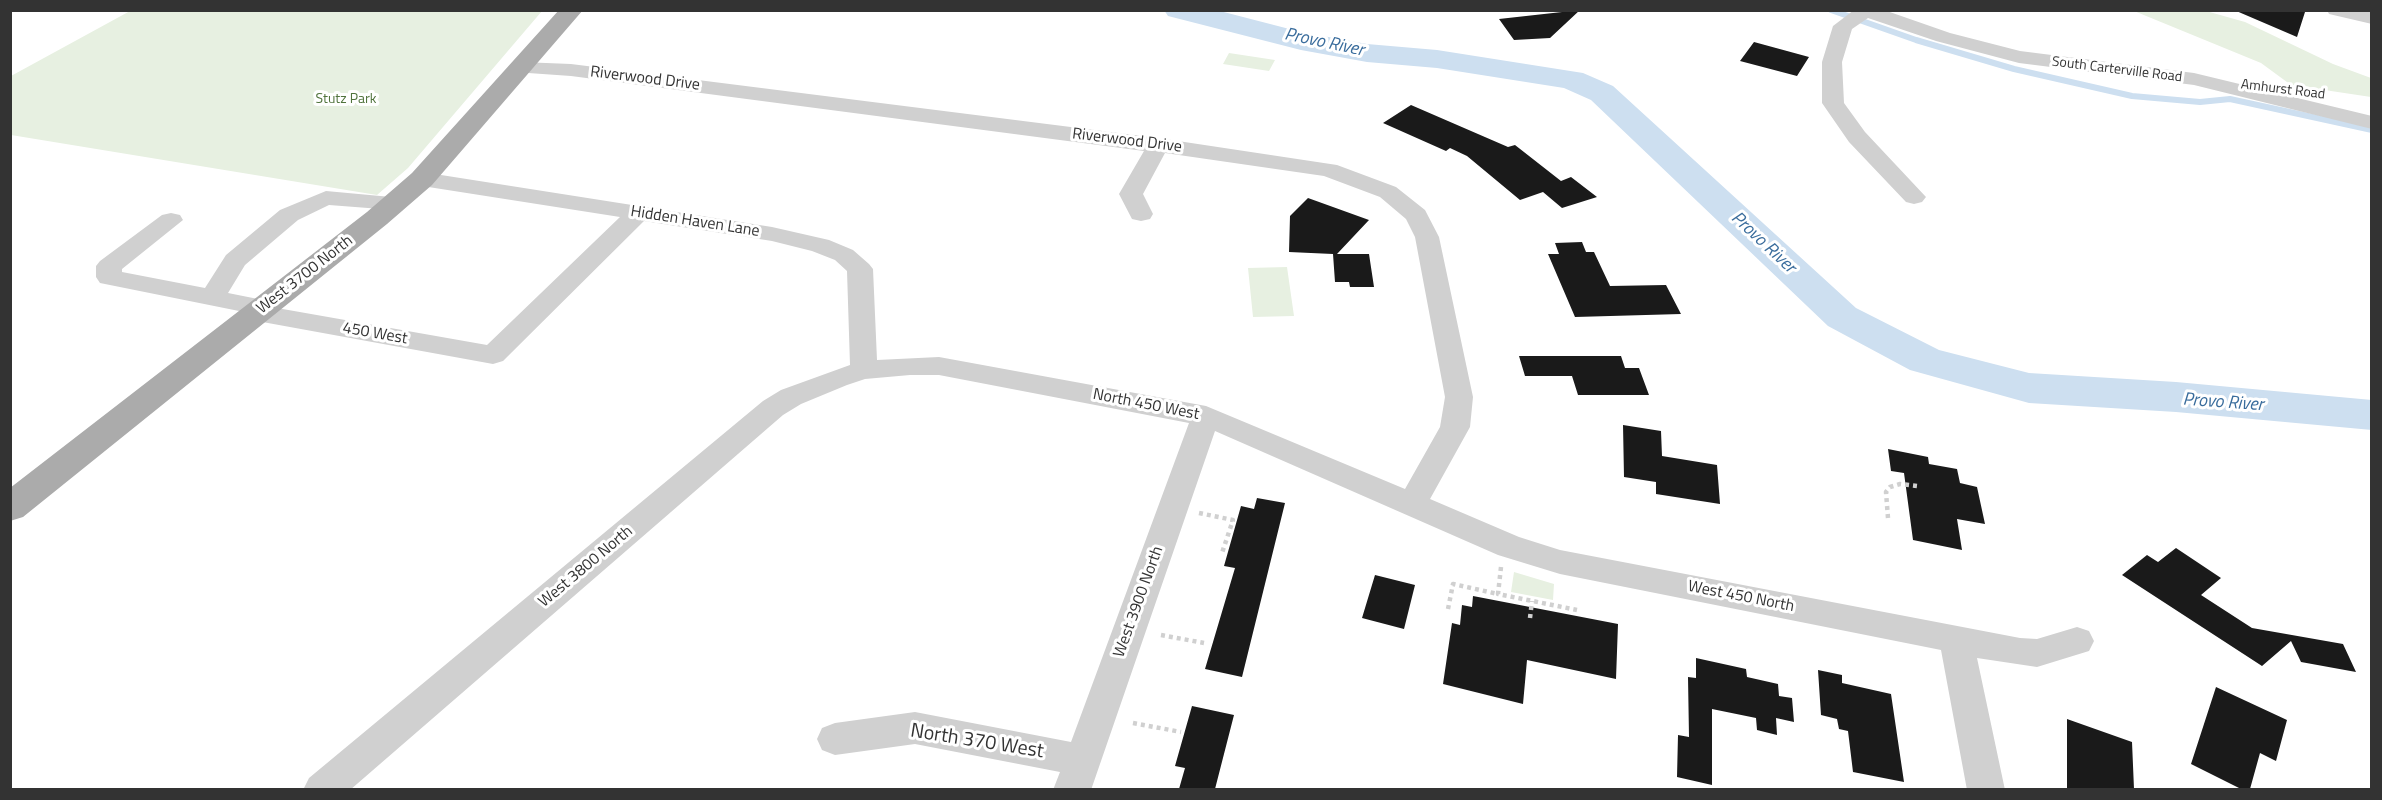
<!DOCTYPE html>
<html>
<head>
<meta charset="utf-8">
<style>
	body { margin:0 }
	#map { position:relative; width:2382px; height:800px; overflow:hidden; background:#fff; font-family:"Titillium Web",sans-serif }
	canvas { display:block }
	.frame { position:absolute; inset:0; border:12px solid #333; pointer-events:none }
</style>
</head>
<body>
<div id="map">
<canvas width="2382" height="800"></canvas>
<div class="frame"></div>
</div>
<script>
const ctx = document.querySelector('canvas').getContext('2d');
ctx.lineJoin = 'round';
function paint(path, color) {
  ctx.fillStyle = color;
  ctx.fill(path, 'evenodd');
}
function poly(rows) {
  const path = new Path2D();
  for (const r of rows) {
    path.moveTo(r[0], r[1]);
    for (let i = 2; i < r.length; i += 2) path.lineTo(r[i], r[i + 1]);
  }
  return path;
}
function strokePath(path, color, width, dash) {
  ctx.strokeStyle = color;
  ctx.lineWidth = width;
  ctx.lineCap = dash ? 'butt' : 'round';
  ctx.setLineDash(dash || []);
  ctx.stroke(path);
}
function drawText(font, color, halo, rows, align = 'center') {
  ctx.font = font + ' "Titillium Web",sans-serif';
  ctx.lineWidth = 6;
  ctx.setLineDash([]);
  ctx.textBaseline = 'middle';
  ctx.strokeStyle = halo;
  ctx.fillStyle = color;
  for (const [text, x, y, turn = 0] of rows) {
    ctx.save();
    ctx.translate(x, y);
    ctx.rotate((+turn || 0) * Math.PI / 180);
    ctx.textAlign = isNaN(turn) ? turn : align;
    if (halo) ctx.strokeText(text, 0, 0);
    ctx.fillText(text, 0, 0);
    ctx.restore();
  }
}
const green = poly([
	[130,11,130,10,542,11,408,168,377,195,11,135,11,76],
	[2134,11,2206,11,2245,22,2333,64,2371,78,2371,97,2291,85,2261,63],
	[1229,53,1275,60,1269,71,1223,64],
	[1287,267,1294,316,1253,317,1248,268],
	[1514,572,1554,584,1553,600,1511,592]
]);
const stream = poly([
	[1831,10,1916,40,2014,69,2132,96,2200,102,2230,99,2372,130]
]);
const river = poly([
	[1164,10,1216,10,1301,32,1367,44,1437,50,1583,73,1613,86,1856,308,1939,350,2029,373,2176,382,2372,400,2372,430,2176,412,2029,403,1910,370,1828,326,1591,100,1564,88,1437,68,1367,62,1301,50,1168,16,1164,10]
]);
const building = poly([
	[1580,10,1550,38,1514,40,1499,19],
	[2234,10,2281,10,2305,12,2297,37],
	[1754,42,1809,57,1797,76,1740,61],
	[1411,105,1508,147,1515,145,1561,181,1571,177,1597,197,1562,208,1543,192,1520,200,1467,156,1450,148,1446,151,1383,123],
	[1308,198,1369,220,1337,254,1369,254,1374,287,1350,287,1349,282,1335,282,1333,254,1289,252,1290,216],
	[1582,242,1586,252,1594,252,1610,286,1666,285,1681,314,1575,317,1548,254,1559,254,1555,243],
	[1519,356,1621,356,1625,368,1639,368,1649,395,1578,395,1572,376,1525,376],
	[1623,425,1661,431,1662,456,1717,465,1720,504,1656,494,1656,482,1624,477],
	[1888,449,1928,457,1929,464,1957,469,1960,483,1977,487,1985,524,1957,519,1962,550,1913,540,1904,473,1891,471],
	[1257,498,1285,503,1242,677,1205,669,1235,568,1224,566,1241,506,1254,509],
	[2176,548,2221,578,2201,595,2252,628,2343,644,2356,672,2301,662,2291,641,2262,666,2122,575,2147,555,2158,562],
	[1375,575,1415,585,1404,629,1362,618],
	[1473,596,1618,624,1616,679,1527,660,1523,704,1443,684,1452,623,1460,625,1462,605,1472,607],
	[1696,658,1746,669,1747,677,1778,684,1779,696,1792,698,1794,722,1776,718,1777,735,1757,730,1756,718,1712,709,1712,785,1677,777,1678,735,1689,737,1688,677,1696,678],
	[1818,670,1842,675,1842,683,1891,694,1904,782,1853,772,1848,731,1839,729,1837,719,1821,715],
	[2216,687,2287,720,2276,761,2260,753,2250,789,2241,789,2191,764],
	[1192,706,1234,715,1215,789,1179,789,1185,768,1175,766],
	[2067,719,2132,742,2134,789,2067,789]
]);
const path = poly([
	[1199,513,1233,520,1222,553],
	[1888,518,1886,492,1890,487,1900,484,1917,486],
	[1501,567,1498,594,1577,610],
	[1448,609,1453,584,1498,594],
	[1530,618,1532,601],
	[1161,635,1204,643],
	[1133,723,1181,732]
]);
const minor = poly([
	[1854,10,1884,10,1950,33,2020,51,2194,73,2372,116,2372,129,2194,85,2019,63,1936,41,1868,18,1852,29,1842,62,1844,103,1865,132,1926,197,1922,202,1914,204,1906,202,1849,142,1822,103,1822,62,1833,26,1854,10],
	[2327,10,2372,12,2372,24,2329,14,2327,10],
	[521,62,571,64,1158,138,1337,165,1396,187,1425,210,1439,237,1473,397,1470,427,1430,499,1519,537,1560,550,2020,638,2037,639,2077,627,2089,631,2094,641,2089,651,2037,667,1977,658,2005,790,1967,790,1941,650,1560,574,1498,555,1215,431,1091,790,1053,790,1060,772,915,744,835,755,822,750,817,739,822,728,835,723,915,712,1071,742,1189,423,939,375,910,375,865,379,847,385,801,404,783,415,350,790,303,790,309,778,763,401,781,390,850,365,847,271,835,260,812,251,772,241,644,221,503,361,493,364,257,321,248,319,244,312,100,283,96,277,96,266,100,261,162,215,171,213,180,215,183,220,122,269,122,272,205,288,226,255,280,210,326,191,402,198,406,203,402,208,394,210,329,205,298,220,245,265,228,293,273,302,277,308,487,345,620,217,422,186,414,184,410,179,414,174,422,172,772,227,829,240,853,250,869,264,873,269,877,360,939,357,1206,406,1405,489,1440,427,1445,397,1415,237,1406,219,1380,197,1324,176,1165,153,1143,194,1153,214,1150,219,1141,221,1132,219,1119,194,1144,151,571,76,514,72,511,68,514,64,521,62]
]);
const major = poly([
	[559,10,583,10,432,185,387,224,23,517,10,521,10,488,367,212,412,173,559,10]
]);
const farStreetnames = [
	["South Carterville Road",2117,70,7],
	["Amhurst Road",2283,90,7]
];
const farParknames = [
	["Stutz Park",346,100]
];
const streetNames = [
	["Riverwood Drive",645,79,7],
	["Riverwood Drive",1127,141,7],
	["Hidden Haven Lane",695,222,9],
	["West 3700 North",305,275,-38],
	["450 West",375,334,10],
	["North 450 West",1146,405,11],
	["West 3800 North",586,567,-40],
	["West 450 North",1741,597,11],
	["West 3900 North",1139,602,-70]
];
const waterNames = [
	["Provo River",1324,43,12],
	["Provo River",1763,243,43],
	["Provo River",2223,403,4]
];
const nearStreetnames = [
	["North 370 West",977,742,9]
];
paint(green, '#e7f0e1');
strokePath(stream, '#cddff0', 6);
paint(river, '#cddff0');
paint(building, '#1a1a1a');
strokePath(path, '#d0d0d0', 4.5, [4, 4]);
paint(minor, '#d0d0d0');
paint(major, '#ababab');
drawText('14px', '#333', '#fff', farStreetnames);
drawText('14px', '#50733c', '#fff', farParknames);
drawText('16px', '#333', '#fff', streetNames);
drawText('italic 18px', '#396c9c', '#fff', waterNames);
drawText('20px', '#333', '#fff', nearStreetnames);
</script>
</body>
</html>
